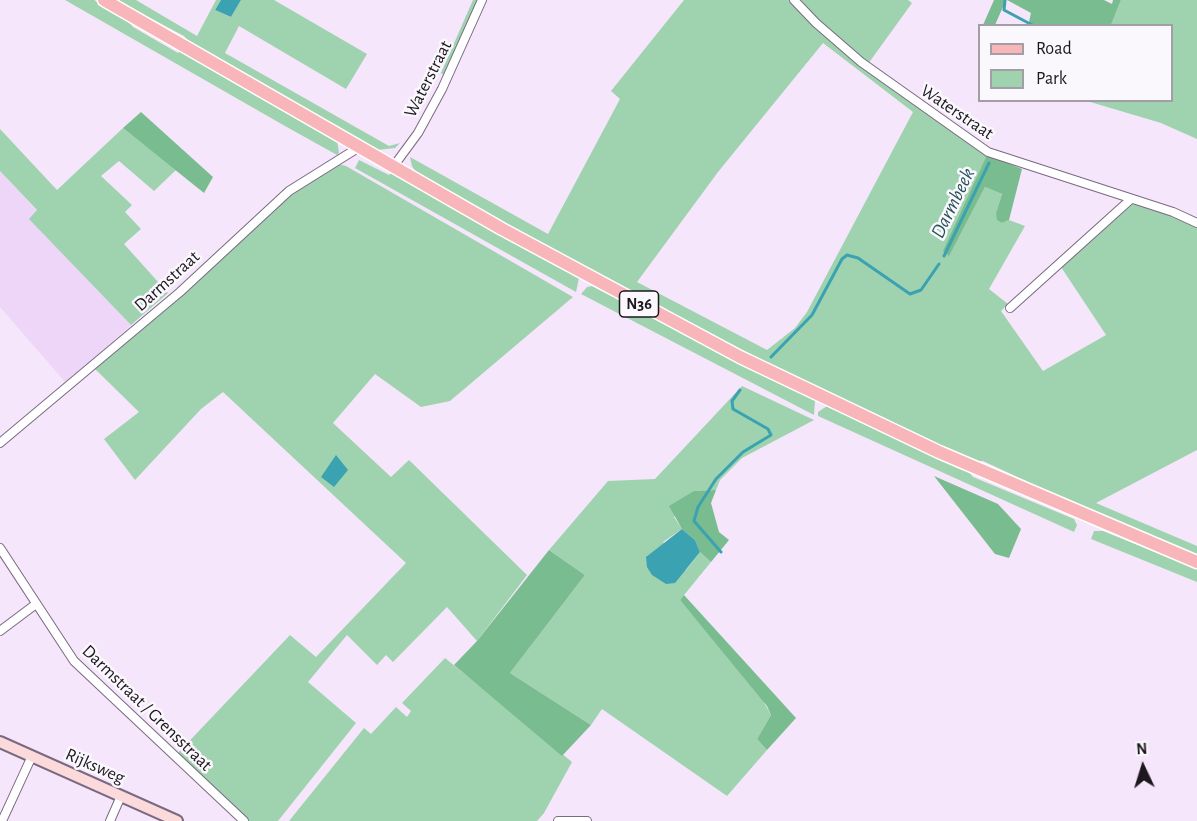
<!DOCTYPE html>
<html>
<head>
<meta charset="utf-8">
<style>
	body { margin:0 }
	#map { position:relative; width:1197px; height:821px; overflow:hidden; background:#f5e6fb; font-family:"Alegreya Sans",sans-serif }
	canvas { display:block }
	.legend { position:absolute; left:978px; top:24px; width:195px; height:78px; box-sizing:border-box; background:#fbf8fd; border:2px solid #a29ea5; margin:0; padding:8px 10px; list-style:none; font-size:18px; color:#1d1720 }
	.legend li { display:flex; align-items:center; gap:12px; height:30px }
	.legend b { width:30px; border:2px solid #a29ea5 }
	.north { position:absolute; left:1113px; top:737px; width:60px; height:60px; -webkit-text-stroke:4px #fbf8fd; paint-order:stroke; rotate:356deg; font-size:16px; font-weight:700; line-height:24px; text-align:center; color:#1d1720 }
	.north::after { content:''; display:block; margin:auto; width:21px; height:27px; background:#1d1720; clip-path:polygon(50% 0,100% 100%,50% 72%,0 100%) }
</style>
</head>
<body>
<div id="map">
<canvas width="1197" height="821"></canvas>
<ul class="legend">
<li><b style="height:8px;background:#f9b6ba"></b>Road</li>
<li><b style="height:16px;background:#9fd3af"></b>Park</li>
</ul>
<div class="north">N</div>
</div>
<script>
const ctx = document.querySelector('canvas').getContext('2d');
ctx.lineJoin = 'round';
function paint(path, color) {
  ctx.fillStyle = color;
  ctx.fill(path, 'evenodd');
}
function poly(rows) {
  const path = new Path2D();
  for (const r of rows) {
    path.moveTo(r[0], r[1]);
    for (let i = 2; i < r.length; i += 2) path.lineTo(r[i], r[i + 1]);
  }
  return path;
}
function strokePath(path, color, width, dash) {
  ctx.strokeStyle = color;
  ctx.lineWidth = width;
  ctx.lineCap = dash ? 'butt' : 'round';
  ctx.setLineDash(dash || []);
  ctx.stroke(path);
}
function drawText(font, color, halo, rows, align = 'center') {
  ctx.font = font + ' "Alegreya Sans",sans-serif';
  ctx.lineWidth = 5;
  ctx.setLineDash([]);
  ctx.textBaseline = 'middle';
  ctx.strokeStyle = halo;
  ctx.fillStyle = color;
  for (const [text, x, y, turn = 0] of rows) {
    ctx.save();
    ctx.translate(x, y);
    ctx.rotate((+turn || 0) * Math.PI / 180);
    ctx.textAlign = isNaN(turn) ? turn : align;
    if (halo) ctx.strokeText(text, 0, 0);
    ctx.fillText(text, 0, 0);
    ctx.restore();
  }
}
const built = poly([
	[0,171,37,211,30,219,131,325,66,383,0,307]
]);
const green = poly([
	[65,0,94,0,125,18,133,27,178,53,181,50,337,140,339,153,337,155,285,126],
	[116,0,136,0,197,36,216,0,221,0,215,10,231,17,241,0,274,0,367,54,346,89,239,26,225,53,389,146,400,143,395,148,377,150,189,42,184,36],
	[473,0,478,0,445,76,441,73],
	[684,0,791,0,849,56,987,155,949,255,985,187,1002,194,996,213,1002,223,1009,220,1025,226,989,289,1008,304,1001,311,1043,371,1106,335,1061,267,1133,204,1179,217,1197,226,1197,450,1096,503,1197,546,1197,557,1032,487,1026,481,983,461,974,462,773,366,532,240,417,174,412,166,410,157,548,234,620,99,611,91],
	[823,43,913,112,807,312,795,328,767,350,637,282,718,172],
	[797,0,908,0,912,3,868,64],
	[1121,0,1197,0,1197,139,1161,123,1087,101,1172,100,1172,26,1111,25],
	[123,128,176,170,154,191,119,161,101,176,132,205,125,212,141,229,124,244,168,293,131,325,29,219,37,210,0,171,0,129,57,190],
	[359,160,389,175,392,172,579,278,576,292,355,168],
	[338,164,346,166,573,297,450,401,421,407,375,374,333,423,391,477,409,460,527,575,477,641,447,607,393,662,386,655,377,665,347,635,308,682,356,723,278,821,249,821,177,754,290,635,316,657,406,563,223,392,201,409,135,480,104,439,139,412,95,369,300,187],
	[592,286,815,400,814,415,581,294,587,287],
	[742,386,814,420,742,458,720,480,716,490,694,491,674,517,682,529,663,542,686,570,700,552,711,562,680,600,760,695,771,715,757,739,767,750,727,796,602,709,591,725,510,673,585,575,549,550,608,481,655,479],
	[827,406,968,471,973,477,1074,519,1077,525,1074,532,818,416,818,412],
	[1094,531,1103,531,1197,569,1197,582,1091,539],
	[445,658,572,762,544,813,537,821,289,821,364,728,371,734,396,707,407,717,411,711,402,703]
]);
const forest = poly([
	[994,0,1006,0,995,25,983,25],
	[1007,0,1104,0,1112,4,1113,0,1121,0,1111,25,1028,26,1031,13],
	[141,112,213,177,204,193,123,128],
	[987,155,1022,169,1009,220,1002,223,997,220,996,213,1002,194,985,187,949,256,943,251],
	[934,476,998,504,1021,529,1009,558,995,554],
	[716,490,711,503,719,532,729,540,711,562,700,552,695,540,682,529,669,506,694,491],
	[549,550,585,575,510,673,591,725,562,756,454,665,477,641],
	[684,595,796,718,767,750,757,739,771,715,767,706,680,600]
]);
const water = poly([
	[221,0,241,0,231,17,215,10],
	[336,455,348,470,334,487,321,477],
	[682,529,695,540,700,552,675,583,666,584,652,575,647,567,646,557]
]);
const stream = poly([
	[1005,0,1004,10,1034,26],
	[944,256,989,163],
	[771,357,812,315,842,259,847,255,858,258,910,294,921,290,939,264],
	[721,552,694,521,698,507,716,479,743,452,771,435,768,429,733,409,732,401,740,390]
]);
const minor = poly([
	[794,0,816,23,861,62,988,152,1173,212,1197,223],
	[393,167,418,133,442,89,482,0],
	[1010,308,1131,199],
	[0,443,180,292,289,191,353,151,356,146],
	[0,548,74,661,244,821],
	[0,631,36,604],
	[2,821,32,756],
	[110,821,121,796],
	[558,821,587,821]
]);
const secondary = poly([
	[0,742,177,821]
]);
const primary = poly([
	[104,0,502,229,740,357,939,452,1197,562]
]);
const shields = [
	[639,304,39]
];
const shieldNames = [
	["N36",639,304]
];
const streetNames = [
	["Waterstraat",428,79,-63],
	["Waterstraat",957,112,34],
	["Darmstraat",167,281,-42],
	["Darmstraat / Grensstraat",147,708,44],
	["Rijksweg",95,766,24]
];
const waterNames = [
	["Darmbeek",953,203,-64]
];
paint(built, '#edd6f7');
paint(green, '#9fd3af');
paint(forest, '#79bc8f');
paint(water, '#3ba2b1');
strokePath(stream, '#3ba2b1', 3);
strokePath(minor, '#7a6a81', 10);
strokePath(secondary, '#7a6a81', 14);
strokePath(primary, '#fff', 15);
strokePath(minor, '#fff', 8);
strokePath(secondary, '#fcdadc', 10);
strokePath(primary, '#f9b6ba', 12);
for (const [x, y, w] of shields) {
  const box = new Path2D();
  box.roundRect(x - w / 2, y - 13, w, 26, 4.5);
  ctx.fillStyle = '#fbf8fd';
  ctx.fill(box);
  strokePath(box, '#1d1720', 1.5);
}
drawText('bold 16px', '#1d1720', null, shieldNames);
drawText('18px', '#1d1720', '#fbf8fd', streetNames);
drawText('italic 20px', '#27535a', '#fbf8fd', waterNames);
</script>
</body>
</html>
